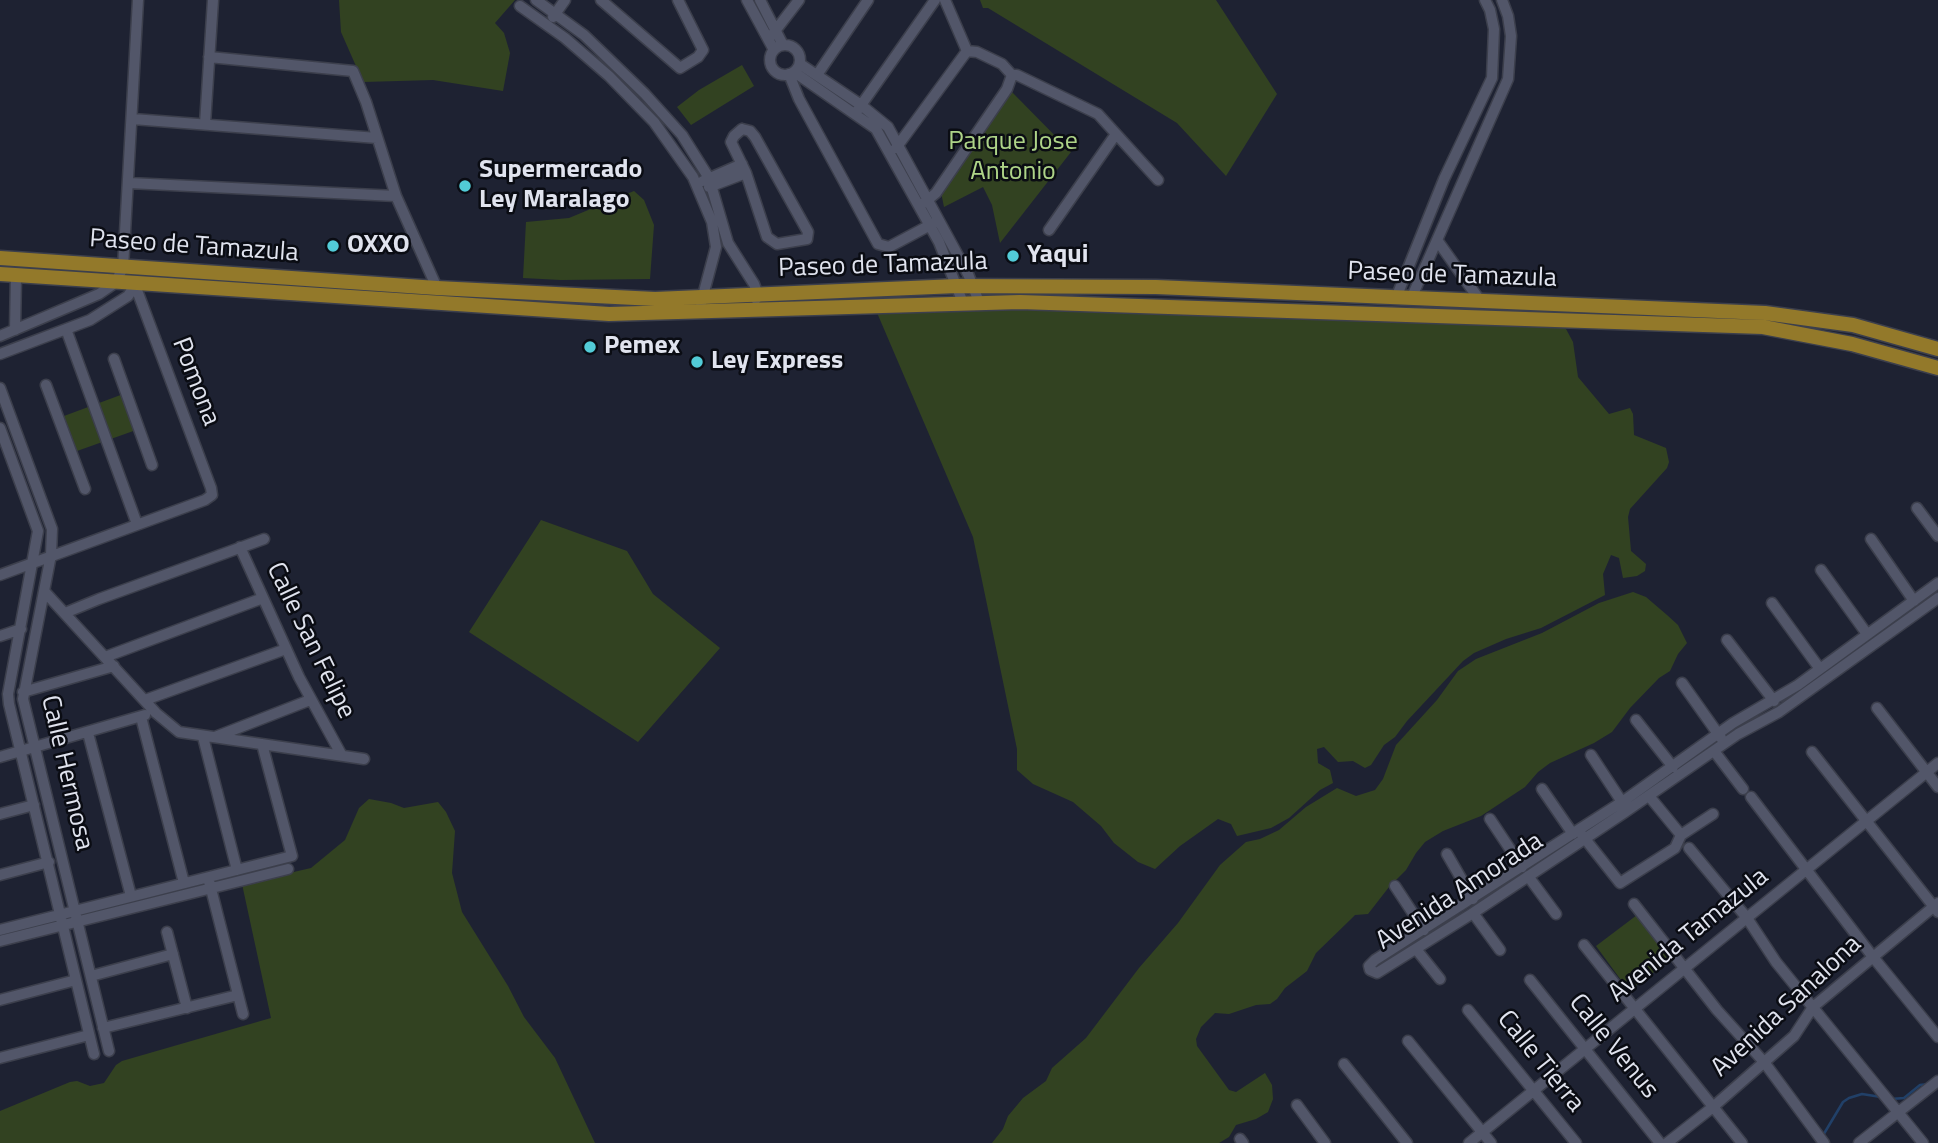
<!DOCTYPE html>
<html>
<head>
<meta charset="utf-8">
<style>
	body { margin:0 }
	canvas { display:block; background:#1e2232 }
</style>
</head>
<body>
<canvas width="1938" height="1143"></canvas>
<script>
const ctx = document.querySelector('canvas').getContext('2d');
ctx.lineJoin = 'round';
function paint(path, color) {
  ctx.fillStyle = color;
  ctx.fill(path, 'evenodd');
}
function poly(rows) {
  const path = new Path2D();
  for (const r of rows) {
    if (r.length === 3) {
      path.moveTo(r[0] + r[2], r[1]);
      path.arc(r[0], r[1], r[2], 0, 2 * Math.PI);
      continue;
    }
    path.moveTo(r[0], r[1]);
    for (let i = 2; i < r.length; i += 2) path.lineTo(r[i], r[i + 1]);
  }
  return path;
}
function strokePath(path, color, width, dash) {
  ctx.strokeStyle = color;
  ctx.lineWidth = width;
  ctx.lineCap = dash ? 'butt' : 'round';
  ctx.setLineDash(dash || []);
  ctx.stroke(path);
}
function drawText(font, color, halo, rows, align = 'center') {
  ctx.font = font + ' "Titillium Web",sans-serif';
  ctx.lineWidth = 5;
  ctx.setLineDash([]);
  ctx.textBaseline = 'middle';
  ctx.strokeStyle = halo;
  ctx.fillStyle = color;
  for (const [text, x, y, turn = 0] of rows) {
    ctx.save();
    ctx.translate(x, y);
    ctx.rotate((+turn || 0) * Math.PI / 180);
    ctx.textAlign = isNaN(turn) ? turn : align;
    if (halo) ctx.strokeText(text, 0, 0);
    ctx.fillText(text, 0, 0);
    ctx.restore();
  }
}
const green = poly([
	[339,0,515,0,495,23,504,33,510,53,503,91,433,80,363,82,341,32],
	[980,0,1216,0,1277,94,1226,176,1177,123,988,8,983,8],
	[742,65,754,86,691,125,677,107,699,90],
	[1008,88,1071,152,1000,243,992,205,983,187,944,207,941,192],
	[634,191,644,200,654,225,650,279,561,280,523,278,526,222,569,218],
	[981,304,1370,319,1377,321,1556,325,1566,329,1573,342,1578,377,1609,414,1630,408,1633,414,1634,435,1666,448,1669,462,1667,468,1630,509,1628,517,1631,551,1646,564,1645,571,1637,576,1623,578,1619,558,1611,555,1603,574,1605,595,1541,628,1506,639,1474,653,1463,661,1407,721,1395,737,1384,745,1371,765,1365,768,1353,761,1338,762,1324,747,1317,749,1318,763,1330,770,1333,783,1320,790,1289,818,1271,828,1237,836,1231,824,1218,819,1180,846,1155,869,1138,862,1114,843,1101,826,1073,802,1033,784,1017,770,1017,749,973,537,875,308],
	[126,393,139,429,77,451,64,416],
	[541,520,627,551,653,594,720,648,638,742,469,632],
	[1633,592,1646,597,1667,615,1678,625,1687,643,1678,654,1670,671,1659,678,1630,708,1612,732,1594,743,1550,763,1538,772,1525,787,1481,816,1443,831,1425,842,1416,853,1406,870,1389,887,1368,914,1355,915,1350,920,1316,953,1307,971,1285,988,1277,999,1270,1004,1256,1005,1229,1014,1215,1013,1201,1027,1196,1039,1197,1046,1229,1090,1236,1092,1265,1073,1272,1085,1273,1099,1268,1112,1256,1119,1236,1125,1229,1137,1219,1143,992,1143,1003,1129,1008,1116,1023,1098,1046,1081,1052,1068,1086,1038,1139,968,1178,923,1220,865,1246,842,1260,839,1279,830,1306,807,1337,788,1356,796,1375,790,1383,779,1396,745,1437,700,1458,671,1476,659,1542,633,1599,603],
	[369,799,391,803,404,808,438,802,446,812,455,831,452,873,462,912,508,986,524,1017,555,1058,595,1143,0,1143,0,1111,70,1082,77,1081,90,1086,104,1083,116,1065,122,1061,271,1018,242,884,311,868,345,840,359,808],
	[1641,912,1674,957,1629,991,1596,946]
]);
const stream = poly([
	[1891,1099,1904,1098,1920,1085,1929,1084],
	[1822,1137,1843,1102,1849,1098,1862,1094,1881,1097]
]);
const minor = poly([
	[536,0,584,35,645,94,682,135,709,178,728,243,754,284,758,295,756,299],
	[601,0,680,68,698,57,703,50,678,0],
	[747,0,774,50],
	[760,0,783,45],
	[520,6,565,38,609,76,654,122,693,177,712,222,716,247,701,303],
	[553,17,565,0],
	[772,35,799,0],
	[785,60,15],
	[209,57,353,71,366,102,396,196,437,288],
	[800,64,861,105,888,127,968,274,979,302],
	[794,72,876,129,939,242,963,303],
	[789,74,799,99,878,244,889,247,934,223],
	[817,75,868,0],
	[1012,75,1017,75,1098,114,1158,180],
	[857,111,935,0],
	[133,119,377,138],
	[205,124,213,0],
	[742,129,750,131,755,137,808,232,807,239,777,244,767,237,746,173,731,142,734,136,742,129],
	[896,148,967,51],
	[703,181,742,164],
	[129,183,396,196],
	[709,187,746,173],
	[924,203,936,193,1007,89,1012,75,1002,64,977,52,967,51,945,0],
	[1049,230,1116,134],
	[1396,298,1444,179,1492,78,1494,29,1490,10,1485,0],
	[1411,299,1437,240],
	[1481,302,1437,240,1508,79,1511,36,1508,16,1502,0],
	[66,329,137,524],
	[15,330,16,275],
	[0,336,99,294,115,283,123,268,138,0],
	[0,354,90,320,128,296,137,282],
	[114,359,152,465],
	[46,385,85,489],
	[0,388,52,529,51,555,23,699,109,1051],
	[0,428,38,531,8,694,9,704,94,1054],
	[1917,508,1938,536],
	[1871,539,1914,601],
	[240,547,299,677,341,754],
	[1821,570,1867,634],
	[0,575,205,500,212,495,211,488,135,285],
	[1938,583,1798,685,1733,723,1622,802,1375,960,1369,966,1370,970,1377,973,1473,913,1625,812,1738,734,1779,712,1938,598],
	[44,591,156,713,179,732,364,759],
	[1772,603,1820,669],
	[65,613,99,599,264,539],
	[0,636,21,629],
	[1727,640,1774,701],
	[105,657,263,598],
	[1682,683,1721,738],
	[23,692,114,666],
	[145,700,286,649],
	[1877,708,1938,787],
	[141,717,184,883],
	[1636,720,1673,767],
	[88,733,131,896],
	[203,737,237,870],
	[215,737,310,700],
	[1714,751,1743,789],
	[1812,752,1938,912],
	[1591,755,1622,802],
	[0,757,145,715],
	[1542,789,1573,834],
	[1649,796,1681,835],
	[1751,797,1873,957,1938,1037],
	[0,814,34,805],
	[1490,819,1522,867],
	[1582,835,1620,883,1675,848,1681,835,1713,814],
	[1689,848,1747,918,1776,962,1923,1143],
	[1447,854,1473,899],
	[0,875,49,862],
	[1528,876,1556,914],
	[209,881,243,1014],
	[1395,886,1424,930],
	[1634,904,1717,1010,1764,1062,1824,1143],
	[1473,913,1500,950],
	[0,930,292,856,262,744],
	[167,932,187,1008],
	[0,941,288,869],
	[1584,945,1742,1143],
	[1416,949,1440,979],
	[91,976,173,954],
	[1530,980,1660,1143],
	[0,1000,76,980],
	[1468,1010,1576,1143],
	[103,1028,238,995],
	[1408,1041,1491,1143],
	[0,1058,89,1035],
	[1344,1064,1407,1143],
	[1297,1105,1325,1143],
	[1240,1139,1243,1143],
	[1469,1143,1938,763],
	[1667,1143,1713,1107,1794,1036,1813,1007,1938,903],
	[1859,1143,1938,1081]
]);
const major = poly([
	[0,258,437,288,655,299,957,286,1156,287,1765,313,1853,325,1938,349],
	[0,274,609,314,1020,302,1763,327,1852,344,1938,368]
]);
const markers = [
	[465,186,7,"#52cbd7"],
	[333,246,7,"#52cbd7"],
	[1013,256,7,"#52cbd7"],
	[590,347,7,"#52cbd7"],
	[697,362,7,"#52cbd7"]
];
const parkNames = [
	["Parque Jose",1013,143],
	["Antonio",1013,173]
];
const poiNames = [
	["Supermercado",479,171],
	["Ley Maralago",479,201],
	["OXXO",347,246],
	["Yaqui",1027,256],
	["Pemex",604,347],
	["Ley Express",711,362]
];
const streetNames = [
	["Paseo de Tamazula",194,247,4],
	["Paseo de Tamazula",883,266,-2],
	["Paseo de Tamazula",1452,276,2],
	["Pomona",195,382,69],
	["Calle San Felipe",310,641,64],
	["Calle Hermosa",66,773,77],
	["Avenida Amorada",1460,892,-33],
	["Avenida Tamazula",1689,936,-39],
	["Avenida Sanalona",1787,1007,-43],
	["Calle Venus",1613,1047,51],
	["Calle Tierra",1540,1062,51]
];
paint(green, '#324221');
strokePath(stream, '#214068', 2.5);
strokePath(minor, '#3c3f4c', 13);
strokePath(major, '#3c3f4c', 17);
strokePath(minor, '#525669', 10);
strokePath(major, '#93792a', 14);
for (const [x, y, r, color] of markers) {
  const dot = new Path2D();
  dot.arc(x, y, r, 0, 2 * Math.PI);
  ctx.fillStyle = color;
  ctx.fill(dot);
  strokePath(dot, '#0a0c13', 2.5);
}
drawText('26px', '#aed488', '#0a0c13', parkNames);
drawText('bold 26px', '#e0e3ee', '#0a0c13', poiNames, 'left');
drawText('26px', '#e0e3ee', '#0a0c13', streetNames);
</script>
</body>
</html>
